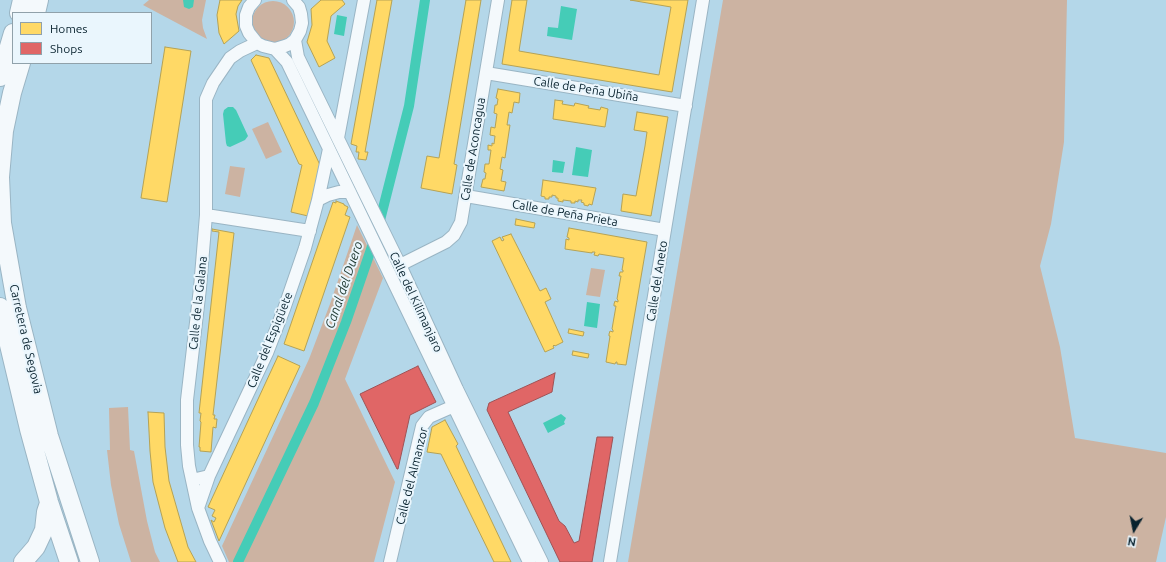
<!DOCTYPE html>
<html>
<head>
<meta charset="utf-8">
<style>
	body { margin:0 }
	#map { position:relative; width:1166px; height:562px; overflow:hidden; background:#b4d7e9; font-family:Ubuntu,sans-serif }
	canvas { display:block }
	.legend { position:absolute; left:12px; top:12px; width:140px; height:52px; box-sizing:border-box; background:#eaf6fd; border:1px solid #90a1aa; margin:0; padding:5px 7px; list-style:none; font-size:12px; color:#08222e }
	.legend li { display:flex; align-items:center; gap:8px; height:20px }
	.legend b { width:20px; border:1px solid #90a1aa }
	.north { position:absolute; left:1114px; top:510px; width:40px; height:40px; -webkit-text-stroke:3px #eaf6fd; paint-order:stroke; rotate:190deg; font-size:11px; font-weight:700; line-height:16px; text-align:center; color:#08222e }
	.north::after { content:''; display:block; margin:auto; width:14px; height:18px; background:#08222e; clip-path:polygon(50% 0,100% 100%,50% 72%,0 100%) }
</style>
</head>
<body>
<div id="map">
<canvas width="1166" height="562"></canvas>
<ul class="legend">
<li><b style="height:11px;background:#ffd966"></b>Homes</li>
<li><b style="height:11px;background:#e06666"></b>Shops</li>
</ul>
<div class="north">N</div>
</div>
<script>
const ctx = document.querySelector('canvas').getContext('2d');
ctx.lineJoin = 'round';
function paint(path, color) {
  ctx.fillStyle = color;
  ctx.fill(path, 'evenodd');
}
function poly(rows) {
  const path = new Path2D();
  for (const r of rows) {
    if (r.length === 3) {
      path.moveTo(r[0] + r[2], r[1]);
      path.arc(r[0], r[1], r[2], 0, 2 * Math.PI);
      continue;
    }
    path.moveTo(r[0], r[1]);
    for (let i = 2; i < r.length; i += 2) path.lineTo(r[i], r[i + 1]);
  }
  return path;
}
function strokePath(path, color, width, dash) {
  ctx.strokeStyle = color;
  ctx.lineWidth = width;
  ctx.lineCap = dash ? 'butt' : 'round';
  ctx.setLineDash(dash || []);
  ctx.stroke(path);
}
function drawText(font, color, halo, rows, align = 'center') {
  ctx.font = font + ' Ubuntu,sans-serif';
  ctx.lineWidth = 4;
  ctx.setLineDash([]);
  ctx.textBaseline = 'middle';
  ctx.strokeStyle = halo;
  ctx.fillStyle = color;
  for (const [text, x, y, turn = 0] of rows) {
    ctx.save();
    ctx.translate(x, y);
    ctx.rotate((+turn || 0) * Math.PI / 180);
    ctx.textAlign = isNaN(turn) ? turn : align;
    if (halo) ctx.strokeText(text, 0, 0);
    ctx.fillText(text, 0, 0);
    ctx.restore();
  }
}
const green = poly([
	[149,0,206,0,202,20,203,28,207,39,143,5],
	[723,0,1067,0,1064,142,1051,224,1040,266,1060,347,1075,438,1166,453,1166,517,1156,562,628,562],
	[273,22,21],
	[268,122,282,152,266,159,252,129],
	[230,166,245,168,240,197,225,194],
	[357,225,383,278,345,379,395,482,374,562,229,562,222,546,309,359,330,304],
	[591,268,605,270,600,297,586,295],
	[128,407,130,450,134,451,147,521,155,552,160,562,131,562,119,524,111,485,107,450,110,450,109,408]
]);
const water = poly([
	[183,0,194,0,193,7,189,9,184,7],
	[561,6,577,9,572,40,547,36,548,27,558,28],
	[337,15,347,17,344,36,334,34],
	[228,107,233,107,236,110,248,136,245,140,230,147,227,146,226,143,223,114,224,110],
	[576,147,592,150,588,177,572,175],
	[553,160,565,162,563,173,552,172],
	[587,302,600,304,597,328,584,326],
	[561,414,566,418,564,422,565,424,548,433,543,423]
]);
const homes = poly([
	[220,0,242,0,238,6,236,14,239,31,224,44,219,33,217,15,220,0],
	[321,0,342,0,345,4,331,16,327,41,335,58,319,67,307,42,312,25,311,9,321,0],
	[377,0,392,0,365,152,368,152,366,160,358,159,359,152,356,152,357,146,351,144,377,0],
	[466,0,481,0,454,164,457,165,452,194,421,188,427,156,439,158,466,0],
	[512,0,527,0,519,51,659,75,671,7,630,0,688,0,672,92,502,64,512,0],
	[165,47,191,51,167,202,141,198,165,47],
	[256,55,269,58,320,165,308,216,291,212,302,165,299,164,251,60,256,55],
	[498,89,520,93,519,103,514,102,512,113,509,112,507,125,510,125,505,158,502,157,500,169,503,170,501,181,506,182,504,191,481,187,483,179,485,179,486,173,484,172,485,164,489,164,491,150,488,150,488,145,492,146,492,143,494,144,495,136,490,135,491,127,495,128,497,114,494,113,495,105,497,105,498,99,496,98,498,89],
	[555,100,563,101,562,104,574,106,575,103,589,106,588,108,600,110,601,107,608,109,605,127,553,119,555,100],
	[637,112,668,117,651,216,621,211,623,194,636,196,645,146,647,132,634,130,637,112],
	[543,180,596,188,592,205,589,204,588,206,584,205,584,203,581,202,582,200,578,200,578,202,575,201,575,203,571,203,571,201,563,200,563,202,558,201,558,198,556,198,556,196,552,195,552,197,549,197,549,199,545,199,545,197,541,196,543,180],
	[336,201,344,204,344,205,348,207,345,215,350,217,304,351,284,344,333,202,336,203,336,201],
	[516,219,535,223,534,228,515,225,516,219],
	[569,228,647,242,626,365,617,364,617,362,616,362,615,364,606,362,610,336,609,336,609,334,610,331,613,332,613,330,612,329,616,306,614,306,614,304,615,301,618,302,618,300,617,299,621,276,619,276,620,272,623,272,623,270,622,270,624,258,599,254,598,256,594,255,595,252,592,252,592,253,565,249,566,239,569,240,569,238,567,237,569,228],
	[212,229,234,233,213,415,215,415,214,419,217,419,216,428,213,427,211,452,200,451,200,447,199,447,201,422,200,421,201,413,199,413,219,232,212,231,212,229],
	[511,234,540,291,546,288,551,299,545,302,563,342,555,346,554,345,553,346,554,348,545,352,492,241,500,237,502,241,504,240,502,237,511,234],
	[569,329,584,332,583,336,568,333,569,329],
	[573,351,589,354,588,358,572,355,573,351],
	[278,356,300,366,219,541,211,520,214,522,216,518,212,516,215,510,208,507,278,356],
	[148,412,164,413,165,447,169,481,188,547,196,562,178,562,165,528,153,482,150,451,148,412],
	[445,420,458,444,456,446,511,562,494,562,441,454,427,452,432,427,445,420]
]);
const shops = poly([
	[418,366,436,402,410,415,398,469,397,469,360,394,418,366],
	[555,373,552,392,508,412,559,521,565,526,574,543,579,541,597,437,613,437,592,562,560,562,487,410,489,403,555,373]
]);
const canal = poly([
	[238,562,314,403,346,322,377,232,409,106,425,0]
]);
const minor = poly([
	[255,0,249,7,246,15,246,26,249,33,257,43,263,46,275,49,285,46,290,44,295,40,300,31,302,23,301,14,299,7,293,0],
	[295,40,298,57,400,265,457,389,542,562],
	[275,49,287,62,529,562],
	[486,73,686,106],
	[338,138,364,0],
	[466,196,665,230],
	[318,200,328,195,339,192,350,192],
	[206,215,310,231],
	[400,265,446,242,454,235,461,222,498,0],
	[192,480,209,476,267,353,284,309,305,248,318,200,329,149],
	[198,508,209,476],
	[220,562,210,541,198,508,189,466,187,445,187,400,200,288,206,215,206,99,213,83,230,58,240,51,257,43],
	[390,562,422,426,429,417,454,406],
	[610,562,703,0]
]);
const highway = poly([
	[19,13,22,0],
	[36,13,39,0],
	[21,63,12,93,4,131,0,177,2,223,17,308,49,436,90,562],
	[0,77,13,33],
	[0,307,29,429,49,502,69,562],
	[23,562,36,547,44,530,46,512,49,503]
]);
const streetNames = [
	["Calle de Peña Ubiña",586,89,9],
	["Calle de Aconcagua",473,149,-81],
	["Calle de Peña Prieta",565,213,10],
	["Calle del Aneto",657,281,-81],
	["Calle del Kilimanjaro",416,302,65],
	["Calle de la Galana",198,303,-84],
	["Carretera de Segovia",26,339,77],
	["Calle del Espigüete",270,340,-68],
	["Calle del Almanzor",412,476,-76]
];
const waterNames = [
	["Canal del Duero",344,285,-71]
];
paint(green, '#ccb3a2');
paint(water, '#45ccb7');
paint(homes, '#ffd966');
strokePath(homes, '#b5a255', 1);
paint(shops, '#e06666');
strokePath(shops, '#9f5255', 1);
strokePath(canal, '#45ccb7', 10);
strokePath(minor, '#9ab5c4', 14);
strokePath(highway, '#9ab5c4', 20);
strokePath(minor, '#f4f9fc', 12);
strokePath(highway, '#f4f9fc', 18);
drawText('12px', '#08222e', '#eaf6fd', streetNames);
drawText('italic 13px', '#1f3830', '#eaf6fd', waterNames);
</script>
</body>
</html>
